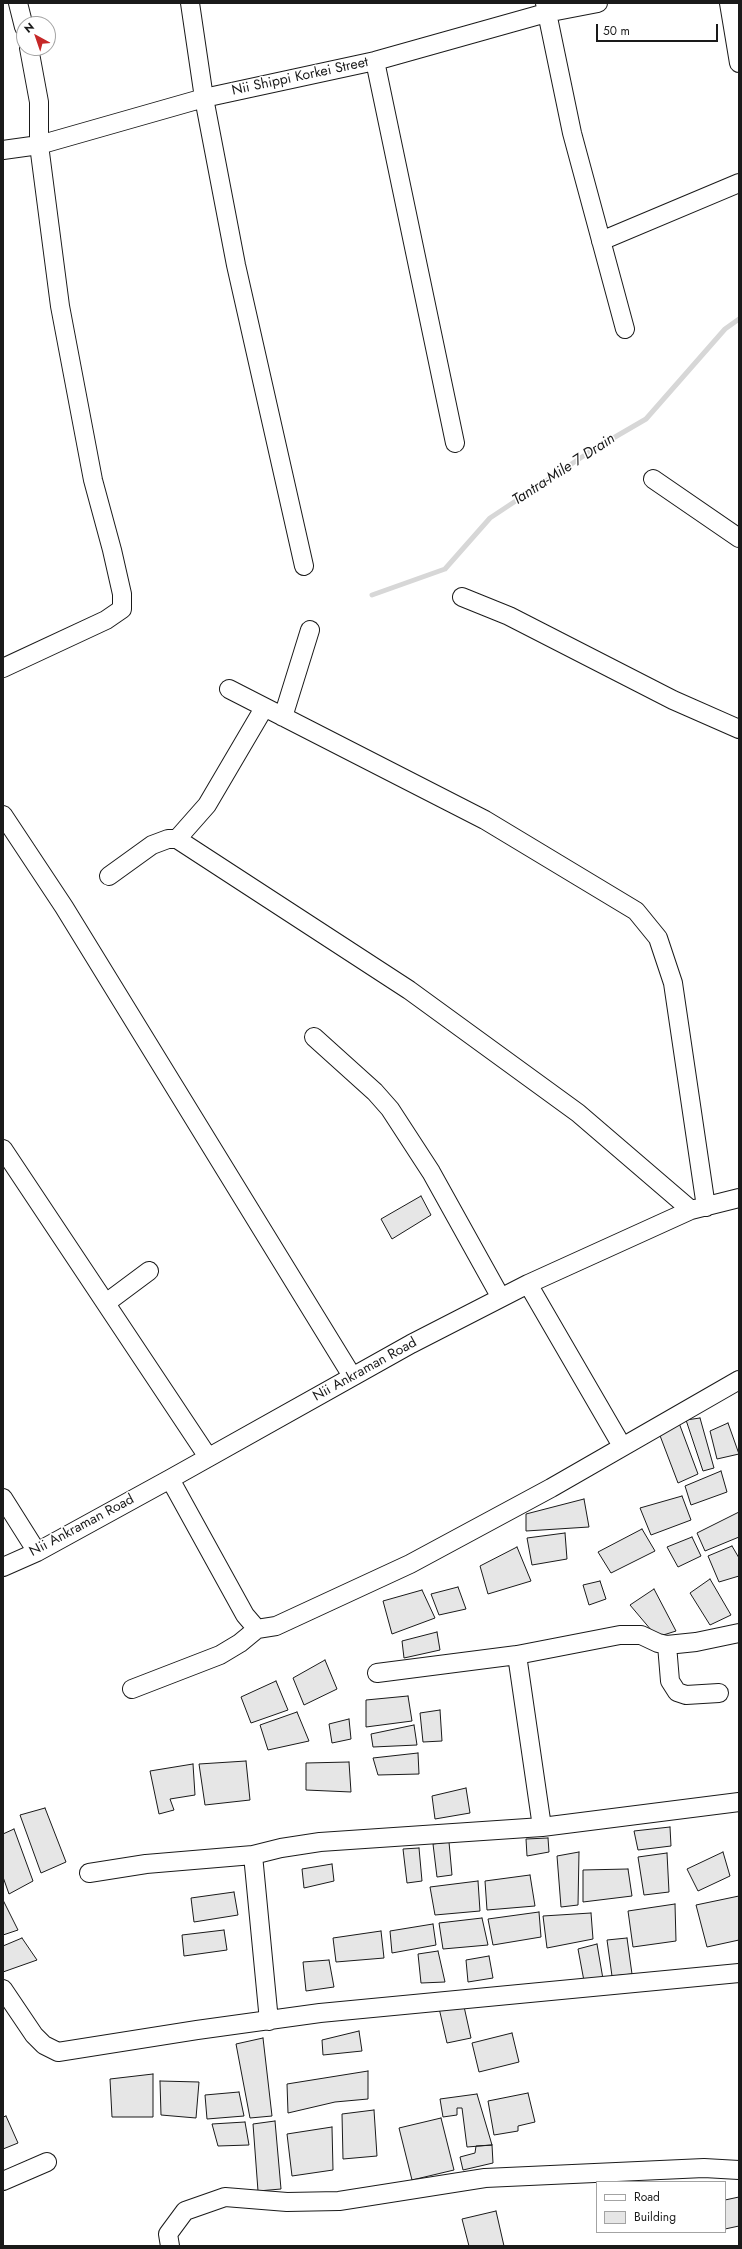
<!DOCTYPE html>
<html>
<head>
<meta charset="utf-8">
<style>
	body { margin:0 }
	#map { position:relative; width:742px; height:2249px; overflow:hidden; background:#fff; font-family:Jost,sans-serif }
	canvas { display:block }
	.frame { position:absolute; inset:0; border:4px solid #1a1a1a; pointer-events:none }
	.legend { position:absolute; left:596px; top:2181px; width:130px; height:52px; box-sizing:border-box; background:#fff; border:1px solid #a3a3a3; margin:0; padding:5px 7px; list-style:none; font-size:12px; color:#1a1a1a }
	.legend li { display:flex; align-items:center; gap:8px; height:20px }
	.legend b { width:20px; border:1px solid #a3a3a3 }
	.north { position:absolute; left:16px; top:16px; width:40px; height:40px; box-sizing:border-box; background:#fff; border:1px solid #a3a3a3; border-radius:50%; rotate:320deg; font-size:11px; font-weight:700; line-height:16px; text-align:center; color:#1a1a1a }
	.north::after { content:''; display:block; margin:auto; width:14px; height:18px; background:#c62828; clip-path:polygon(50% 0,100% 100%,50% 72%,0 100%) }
	.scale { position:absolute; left:596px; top:24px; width:122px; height:18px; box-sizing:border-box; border:2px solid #1a1a1a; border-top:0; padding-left:5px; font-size:12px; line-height:14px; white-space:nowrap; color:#1a1a1a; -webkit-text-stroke:3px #fff; paint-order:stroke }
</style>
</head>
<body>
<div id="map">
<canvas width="742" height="2249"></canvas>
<div class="frame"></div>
<ul class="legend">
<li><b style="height:5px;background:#fff"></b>Road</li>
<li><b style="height:11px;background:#e6e6e6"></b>Building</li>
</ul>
<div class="north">N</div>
<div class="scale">50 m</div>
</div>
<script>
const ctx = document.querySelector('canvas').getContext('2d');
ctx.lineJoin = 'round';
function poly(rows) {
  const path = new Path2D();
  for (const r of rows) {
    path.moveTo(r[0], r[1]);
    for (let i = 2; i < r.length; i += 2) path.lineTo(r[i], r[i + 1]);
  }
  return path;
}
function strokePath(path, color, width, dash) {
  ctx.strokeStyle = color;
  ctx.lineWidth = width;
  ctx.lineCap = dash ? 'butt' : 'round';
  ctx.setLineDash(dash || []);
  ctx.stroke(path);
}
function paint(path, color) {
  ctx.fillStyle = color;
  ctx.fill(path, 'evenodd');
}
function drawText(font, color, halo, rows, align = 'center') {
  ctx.font = font + ' Jost,sans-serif';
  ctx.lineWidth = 3;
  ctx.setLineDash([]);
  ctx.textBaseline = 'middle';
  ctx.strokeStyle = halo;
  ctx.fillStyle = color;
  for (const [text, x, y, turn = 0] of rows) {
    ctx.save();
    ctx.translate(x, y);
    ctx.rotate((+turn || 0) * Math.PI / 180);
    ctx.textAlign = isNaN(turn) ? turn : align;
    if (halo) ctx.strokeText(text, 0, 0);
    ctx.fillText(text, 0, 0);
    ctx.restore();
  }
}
const stream = poly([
	[372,595,445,569,490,518,591,451,646,419,725,329,739,319]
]);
const building = poly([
	[421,1196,431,1215,392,1239,381,1219,421,1196],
	[700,1418,714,1468,703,1471,686,1420,700,1418],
	[679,1423,698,1474,678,1483,659,1433,679,1423],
	[728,1423,739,1454,717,1459,710,1431,728,1423],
	[721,1471,727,1492,691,1505,685,1486,721,1471],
	[682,1496,691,1520,651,1535,640,1508,682,1496],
	[584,1499,589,1527,526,1531,526,1514,584,1499],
	[739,1512,739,1537,705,1551,697,1533,739,1512],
	[642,1529,655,1551,611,1573,598,1552,642,1529],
	[565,1533,567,1559,532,1565,527,1538,565,1533],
	[692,1537,701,1556,678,1567,667,1547,692,1537],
	[732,1546,739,1558,739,1576,719,1582,708,1556,732,1546],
	[517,1547,531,1581,488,1594,480,1566,517,1547],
	[710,1579,731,1615,710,1625,690,1593,710,1579],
	[600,1581,606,1599,589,1605,583,1585,600,1581],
	[458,1587,466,1609,439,1615,431,1594,458,1587],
	[654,1589,676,1631,657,1637,630,1605,654,1589],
	[422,1590,435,1618,392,1634,383,1601,422,1590],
	[437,1632,440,1650,404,1658,402,1641,437,1632],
	[325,1660,337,1689,304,1705,293,1678,325,1660],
	[276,1681,288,1710,251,1723,241,1697,276,1681],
	[408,1696,412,1721,366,1727,366,1700,408,1696],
	[440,1710,442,1741,423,1742,420,1713,440,1710],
	[297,1712,309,1741,268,1750,260,1725,297,1712],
	[349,1719,351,1739,332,1743,329,1724,349,1719],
	[414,1725,417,1745,373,1747,371,1734,414,1725],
	[418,1753,419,1774,378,1775,373,1758,418,1753],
	[246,1761,250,1800,205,1805,199,1764,246,1761],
	[349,1762,351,1792,306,1790,306,1763,349,1762],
	[193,1764,195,1795,170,1799,174,1810,159,1814,150,1771,193,1764],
	[466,1788,470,1813,435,1819,432,1796,466,1788],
	[45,1808,66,1862,41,1873,20,1815,45,1808],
	[670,1827,671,1846,638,1850,634,1831,670,1827],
	[14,1829,33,1881,9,1894,3,1877,3,1834,14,1829],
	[548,1838,549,1852,527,1856,526,1839,548,1838],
	[449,1842,452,1875,437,1877,433,1844,449,1842],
	[419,1848,422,1881,407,1883,403,1849,419,1848],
	[579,1852,578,1905,561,1907,557,1856,579,1852],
	[723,1852,730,1876,698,1891,687,1869,723,1852],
	[667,1853,669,1892,644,1895,638,1857,667,1853],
	[332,1864,334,1881,304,1888,302,1869,332,1864],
	[628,1869,632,1896,583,1902,583,1870,628,1869],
	[530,1875,535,1906,487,1910,485,1881,530,1875],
	[478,1881,480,1911,435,1915,430,1887,478,1881],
	[234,1892,238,1915,194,1922,191,1898,234,1892],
	[739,1896,739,1940,707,1947,696,1905,739,1896],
	[3,1900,18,1930,3,1935,3,1900],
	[675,1904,676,1941,633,1947,628,1911,675,1904],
	[539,1912,541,1937,493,1945,488,1919,539,1912],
	[591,1913,593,1939,547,1948,543,1916,591,1913],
	[482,1918,488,1945,443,1949,439,1923,482,1918],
	[433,1924,436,1945,392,1953,390,1931,433,1924],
	[224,1930,227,1950,184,1956,182,1935,224,1930],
	[381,1931,384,1958,336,1962,333,1938,381,1931],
	[22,1938,37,1960,3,1972,3,1946,22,1938],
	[627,1938,632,1974,612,1976,607,1940,627,1938],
	[597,1944,603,1979,584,1981,578,1949,597,1944],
	[438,1951,445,1982,421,1983,418,1954,438,1951],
	[489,1956,493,1978,468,1982,466,1960,489,1956],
	[329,1960,334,1987,306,1991,303,1962,329,1960],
	[463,2002,471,2038,447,2043,439,2008,463,2002],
	[359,2031,362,2051,323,2055,322,2040,359,2031],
	[512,2033,519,2062,479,2072,472,2043,512,2033],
	[263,2038,272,2116,250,2118,236,2044,263,2038],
	[368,2071,368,2099,335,2102,288,2113,287,2084,368,2071],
	[153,2074,153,2117,112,2117,110,2079,153,2074],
	[160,2081,199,2082,196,2118,161,2115,160,2081],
	[239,2092,244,2116,207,2119,205,2095,239,2092],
	[528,2093,535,2122,518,2126,518,2131,494,2135,488,2101,528,2093],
	[477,2094,492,2145,467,2147,462,2108,457,2108,457,2115,443,2117,440,2099,477,2094],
	[374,2110,377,2156,343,2159,342,2114,374,2110],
	[6,2116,18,2143,3,2149,3,2117,6,2116],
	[441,2118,454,2170,412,2180,399,2128,441,2118],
	[275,2121,281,2189,258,2191,253,2124,275,2121],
	[245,2122,249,2145,218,2146,212,2124,245,2122],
	[332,2127,333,2170,292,2176,287,2134,332,2127],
	[492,2145,493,2163,463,2170,460,2157,475,2153,476,2146,492,2145],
	[739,2197,739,2226,725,2229,725,2200,739,2197],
	[496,2211,504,2246,469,2246,462,2219,496,2211]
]);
const minor = poly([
	[18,3,24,27],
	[190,3,204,98,236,265,304,566],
	[545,3,572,133,625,329],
	[729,3,739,63],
	[375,61,455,443],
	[3,150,39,145,204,98,375,61,546,13,598,3],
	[601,241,739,183],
	[653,479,739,538],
	[462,597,509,616,673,700,739,729],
	[3,668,106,620,122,609,122,594,112,550,93,480,60,306,39,145,39,102,29,48],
	[229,689,485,820,636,911,658,938,673,983,706,1207],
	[283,717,310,630],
	[3,815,64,907,352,1376],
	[177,839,207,805,264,708],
	[109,876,152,845,168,839,177,839,409,990,578,1113,691,1210],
	[314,1037,375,1092,390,1109,431,1172,501,1298],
	[3,1149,208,1457],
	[528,1284,622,1446],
	[106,1303,149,1271],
	[170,1479,245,1615,257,1629,276,1626,410,1564,551,1488,739,1380],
	[3,1498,37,1552],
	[3,1567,37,1552,170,1479,411,1344,528,1284,691,1210,739,1198],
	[667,1645,670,1681,677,1692,686,1695,719,1693],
	[517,1655,542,1827],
	[377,1673,517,1655,620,1635,641,1635,658,1643,667,1645,696,1642,739,1633],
	[132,1689,220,1655,240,1643,257,1629],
	[253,1855,269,2021],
	[89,1873,146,1864,253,1855,281,1848,320,1842,542,1827,739,1802],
	[3,1989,34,2035,44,2045,58,2052,197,2030,320,2013,739,1973],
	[3,2181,47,2162],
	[170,2246,168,2234,185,2211,225,2197,287,2202,339,2201,485,2178,704,2168,739,2170]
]);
const streetNames = [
	["Nii Shippi Korkei Street",300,77,-12],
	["Nii Ankraman Road",365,1370,-29],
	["Nii Ankraman Road",82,1526,-28]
];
const waterNames = [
	["Tantra-Mile 7 Drain",564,470,-33]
];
strokePath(stream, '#d7d7d7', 5);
paint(building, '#e6e6e6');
strokePath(building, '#1a1a1a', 1);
strokePath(minor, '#1a1a1a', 20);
strokePath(minor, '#fff', 18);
drawText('14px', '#1a1a1a', '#fff', streetNames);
drawText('italic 15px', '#1a1a1a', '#fff', waterNames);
</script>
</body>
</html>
